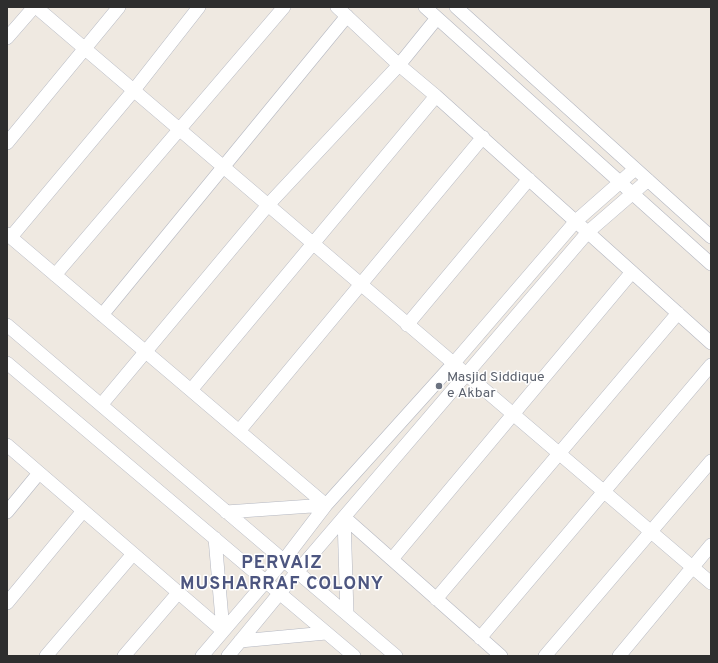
<!DOCTYPE html>
<html>
<head>
<meta charset="utf-8">
<style>
	body { margin:0 }
	#map { position:relative; width:718px; height:663px; overflow:hidden; background:#efe9e1; font-family:Overpass,sans-serif }
	canvas { display:block }
	.frame { position:absolute; inset:0; border:8px solid #2e2e2e; pointer-events:none }
</style>
</head>
<body>
<div id="map">
<canvas width="718" height="663"></canvas>
<div class="frame"></div>
</div>
<script>
const ctx = document.querySelector('canvas').getContext('2d');
ctx.lineJoin = 'round';
function poly(rows) {
  const path = new Path2D();
  for (const r of rows) {
    path.moveTo(r[0], r[1]);
    for (let i = 2; i < r.length; i += 2) path.lineTo(r[i], r[i + 1]);
  }
  return path;
}
function strokePath(path, color, width, dash) {
  ctx.strokeStyle = color;
  ctx.lineWidth = width;
  ctx.lineCap = dash ? 'butt' : 'round';
  ctx.setLineDash(dash || []);
  ctx.stroke(path);
}
function drawText(font, color, halo, rows, align = 'center') {
  ctx.font = font + ' Overpass,sans-serif';
  ctx.lineWidth = 3;
  ctx.setLineDash([]);
  ctx.textBaseline = 'middle';
  ctx.strokeStyle = halo;
  ctx.fillStyle = color;
  for (const [text, x, y, turn = 0] of rows) {
    ctx.save();
    ctx.translate(x, y);
    ctx.rotate((+turn || 0) * Math.PI / 180);
    ctx.textAlign = isNaN(turn) ? turn : align;
    if (halo) ctx.strokeText(text, 0, 0);
    ctx.fillText(text, 0, 0);
    ctx.restore();
  }
}
const street = poly([
	[36,7,711,583],
	[337,7,399,65,436,96,711,343],
	[425,7,711,264],
	[456,7,711,237],
	[7,38,34,7],
	[7,143,119,7],
	[7,234,326,505],
	[11,237,134,90,199,7],
	[55,275,284,7],
	[102,315,347,16],
	[7,325,396,656],
	[407,325,529,179],
	[7,363,354,656],
	[191,390,436,96],
	[101,405,268,205,399,65,437,18],
	[239,431,483,137],
	[7,445,223,631],
	[7,512,39,473],
	[226,512,326,505],
	[344,517,501,656],
	[344,517,347,614],
	[215,538,223,631],
	[392,559,632,272],
	[436,599,678,313],
	[7,603,83,511],
	[480,638,711,365],
	[240,641,326,633],
	[46,656,133,554],
	[124,656,178,593],
	[202,656,284,560,326,505,453,364,576,221,635,169],
	[228,656,297,572,588,232,648,180],
	[545,656,711,461],
	[619,656,711,545]
]);
const markers = [
	[439,386,4,"#6b7280"]
];
const worshipNames = [
	["Masjid Siddique",447,378],
	["e Akbar",447,394]
];
const districtNames = [
	["PERVAIZ",282,564],
	["MUSHARRAF COLONY",282,585]
];
strokePath(street, '#b4b7c1', 14);
strokePath(street, '#fff', 13);
for (const [x, y, r, color] of markers) {
  const dot = new Path2D();
  dot.arc(x, y, r, 0, 2 * Math.PI);
  ctx.fillStyle = color;
  ctx.fill(dot);
  strokePath(dot, '#fff', 1.5);
}
drawText('14px', '#5b616d', '#fff', worshipNames, 'left');
ctx.letterSpacing = '1px';
drawText('bold 18px', '#4d5680', '#fff', districtNames);
ctx.letterSpacing = '0px';
</script>
</body>
</html>
